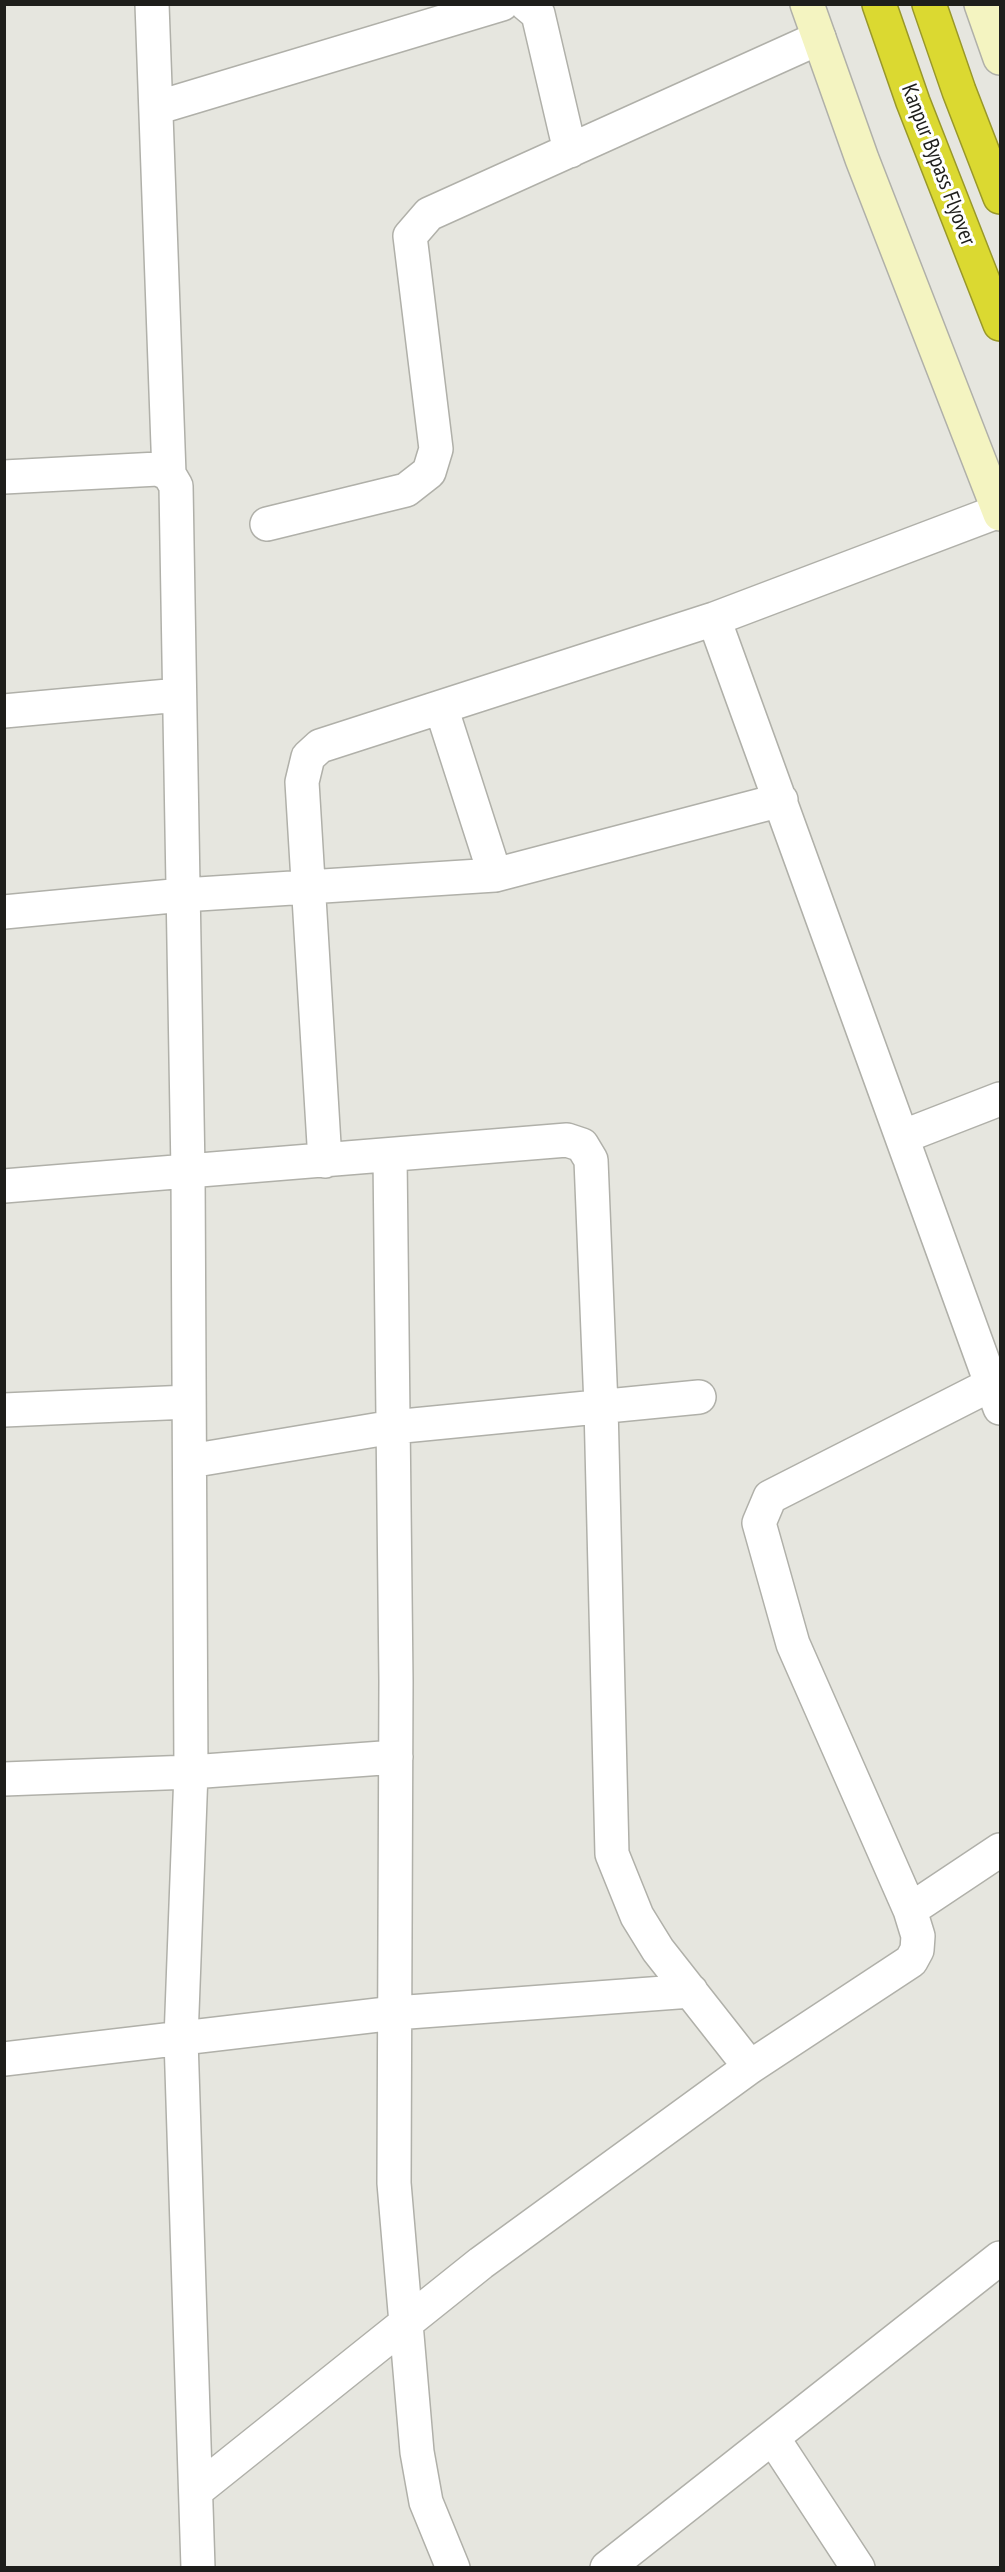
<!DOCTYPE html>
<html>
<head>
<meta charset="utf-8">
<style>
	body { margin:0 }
	#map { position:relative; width:1005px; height:2572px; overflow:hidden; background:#e6e6df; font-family:"PT Sans Narrow",sans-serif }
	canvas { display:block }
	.frame { position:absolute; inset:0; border:6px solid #1e1e1b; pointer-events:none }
</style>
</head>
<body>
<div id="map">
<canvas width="1005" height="2572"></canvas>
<div class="frame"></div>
</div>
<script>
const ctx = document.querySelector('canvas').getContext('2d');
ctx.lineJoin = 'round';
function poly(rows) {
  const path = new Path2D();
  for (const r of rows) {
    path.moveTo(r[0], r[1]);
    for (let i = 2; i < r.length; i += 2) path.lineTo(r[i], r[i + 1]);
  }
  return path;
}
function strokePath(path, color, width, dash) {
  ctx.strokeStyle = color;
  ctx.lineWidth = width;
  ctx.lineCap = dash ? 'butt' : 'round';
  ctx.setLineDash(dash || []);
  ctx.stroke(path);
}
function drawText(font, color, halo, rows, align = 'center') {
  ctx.font = font + ' "PT Sans Narrow",sans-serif';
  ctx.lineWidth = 6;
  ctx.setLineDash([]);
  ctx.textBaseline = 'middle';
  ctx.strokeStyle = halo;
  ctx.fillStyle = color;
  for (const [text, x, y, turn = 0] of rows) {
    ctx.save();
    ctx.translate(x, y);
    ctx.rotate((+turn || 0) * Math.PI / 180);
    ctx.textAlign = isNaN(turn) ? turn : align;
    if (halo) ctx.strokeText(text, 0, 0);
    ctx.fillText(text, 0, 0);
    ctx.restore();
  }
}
const street = poly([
	[152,4,169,474],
	[526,4,538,14,570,151],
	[156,108,502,4],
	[4,477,158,469,169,474,176,486,188,1172,191,1772,181,2039,198,2568],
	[267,524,406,490,429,472,436,449,410,236,429,214,819,38],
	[714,619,1000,1408],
	[441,707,495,875],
	[4,711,179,695],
	[4,912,183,895,495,875,781,800],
	[902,1137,1000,1099],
	[390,1156,396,1681,394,2183,417,2452,426,2502,453,2568],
	[325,1161,302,782,308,757,320,746,714,619,999,511],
	[4,1186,567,1140,582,1145,591,1160,601,1406,612,1854,637,1916,658,1950,750,2067],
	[4,1410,189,1402],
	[190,1461,393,1427,699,1397],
	[4,1779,191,1772,396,1757],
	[910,1910,793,1644,759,1523,770,1497,992,1384],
	[4,2059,395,2013,691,1991],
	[773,2438,858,2568],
	[196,2491,481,2263,750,2067,911,1961,917,1950,918,1936,910,1910,1000,1850],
	[607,2568,1000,2258]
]);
const secondary = poly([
	[807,4,862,159,1000,514],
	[981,4,1000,58]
]);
const highway = poly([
	[879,4,913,102,1000,324],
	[929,4,959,91,1000,197]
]);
const streetNames = [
	["Kanpur Bypass Flyover",938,165,69]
];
strokePath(street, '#b0b0a9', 36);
strokePath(secondary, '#b0b0a9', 36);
strokePath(highway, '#999829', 36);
strokePath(street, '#fff', 33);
strokePath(secondary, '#f4f4c1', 33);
strokePath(highway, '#dbd931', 33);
drawText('22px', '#1e1e1b', '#fffffe', streetNames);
</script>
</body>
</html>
